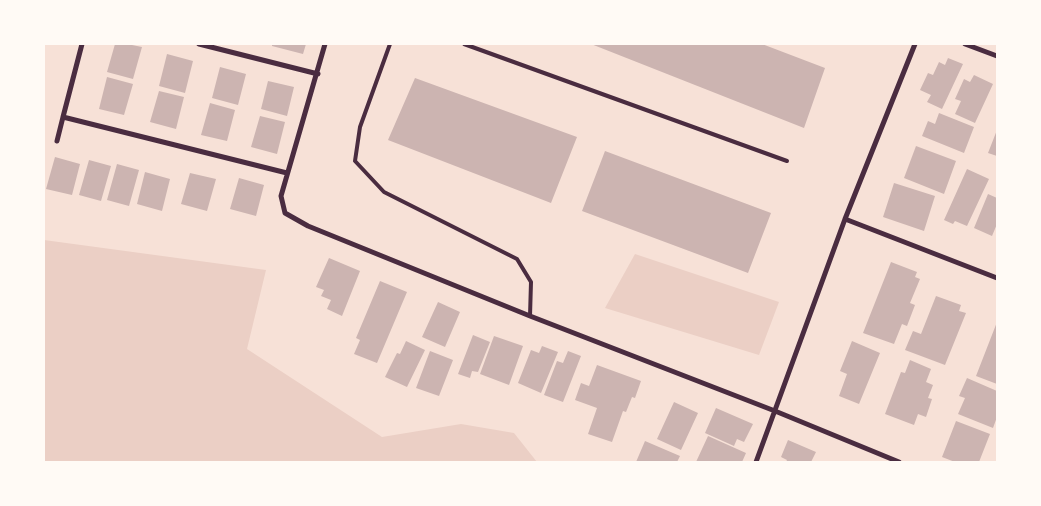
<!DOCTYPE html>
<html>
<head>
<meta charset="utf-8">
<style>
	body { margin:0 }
	#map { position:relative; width:1041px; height:506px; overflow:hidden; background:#f7e1d7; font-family:"Fira Sans Condensed",sans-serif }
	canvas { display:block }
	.frame { position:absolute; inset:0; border:45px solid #fffaf5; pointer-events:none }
</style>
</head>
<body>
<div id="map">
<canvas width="1041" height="506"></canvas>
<div class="frame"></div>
</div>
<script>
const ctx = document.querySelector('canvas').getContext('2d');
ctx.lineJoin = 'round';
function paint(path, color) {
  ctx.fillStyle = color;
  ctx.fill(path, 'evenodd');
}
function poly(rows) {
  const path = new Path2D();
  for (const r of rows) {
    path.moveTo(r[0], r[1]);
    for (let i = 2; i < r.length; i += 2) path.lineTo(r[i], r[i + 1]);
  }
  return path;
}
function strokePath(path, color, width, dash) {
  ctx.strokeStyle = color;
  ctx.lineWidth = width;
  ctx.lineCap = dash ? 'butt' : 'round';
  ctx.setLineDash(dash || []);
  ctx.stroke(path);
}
const green = poly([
	[44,240,266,270,247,349,382,437,461,424,514,433,537,462,44,462],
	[635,254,779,302,759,355,605,308]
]);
const building = poly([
	[115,44,127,44,142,47,133,79,107,72],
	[272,44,306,44,303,54,272,46],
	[591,44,762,44,825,68,804,128],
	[167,54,193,61,185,93,159,86],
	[948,58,963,64,942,109,927,102,931,95,920,90,928,73,933,75,939,62,945,65],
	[220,67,246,74,238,105,212,98],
	[974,75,993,84,975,123,955,114,961,101,955,99,964,79,970,82],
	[107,77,133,84,124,115,99,109],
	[415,78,577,137,551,203,388,140],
	[268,81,294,87,287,116,261,109],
	[159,91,184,97,176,129,150,122],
	[210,103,235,110,227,141,201,135],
	[939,113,974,127,964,153,922,136,928,121,935,124],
	[260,116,285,122,277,154,251,147],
	[997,130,997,156,988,153],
	[916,146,956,161,944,194,904,178],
	[605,151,771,213,748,273,582,211],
	[55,157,80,164,72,195,46,189],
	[89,160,111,166,101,201,79,195],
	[117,164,139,170,129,206,107,200],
	[967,169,989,179,967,226,955,221,953,224,944,220],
	[145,172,170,179,162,211,137,204],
	[190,173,216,179,207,211,181,204],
	[239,178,264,185,256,216,230,209],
	[894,183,935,196,924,231,883,217],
	[988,194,997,198,997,224,992,236,974,228],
	[329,258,360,271,342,316,327,309,331,300,321,296,324,290,316,287],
	[891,262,917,272,915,277,920,279,910,303,915,305,907,326,902,324,894,344,863,333],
	[380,281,407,292,377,363,354,354,360,340,356,338],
	[936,296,961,305,959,311,966,313,945,365,905,350,913,331,921,334],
	[438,302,460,312,445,347,422,337],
	[997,322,997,384,976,376],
	[473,335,490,342,478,372,472,371,470,378,458,374],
	[494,336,523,346,509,385,480,374],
	[406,341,425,350,407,387,385,377,397,353,400,354],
	[852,341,880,353,859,404,839,396,847,374,840,371],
	[542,346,558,352,541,393,518,383,531,350,539,353],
	[430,351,453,360,439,396,416,388],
	[568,351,581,356,563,402,544,395,557,361,563,363],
	[910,360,931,369,926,382,933,385,928,398,932,399,926,417,918,414,914,425,885,414,901,372,905,373],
	[597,365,641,381,635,398,632,397,626,412,623,411,612,442,588,434,597,408,575,400,581,383,589,386],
	[967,378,997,391,997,417,993,428,958,414,965,398,959,396],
	[674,402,698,413,681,450,657,439],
	[716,408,753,424,744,442,737,439,734,446,705,433],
	[956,421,990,434,979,462,955,462,942,457],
	[708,436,746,453,742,462,696,462],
	[788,440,816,452,811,462,786,462,787,460,781,457],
	[645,441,680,456,677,462,636,462]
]);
const service = poly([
	[390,44,360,127,355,161,384,192,517,259,531,282,530,316],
	[464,44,787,161]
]);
const minor = poly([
	[82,44,63,117,287,173],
	[199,44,318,74],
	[325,44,281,196,285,213,308,226,530,316,775,411,899,462],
	[965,44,997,56],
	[57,141,63,117],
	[845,219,997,278],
	[756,462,845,219,915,44]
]);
paint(green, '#ebcfc5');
paint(building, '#ccb4b1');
strokePath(service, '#4a2c40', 4);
strokePath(minor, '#4a2c40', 5);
</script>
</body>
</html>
